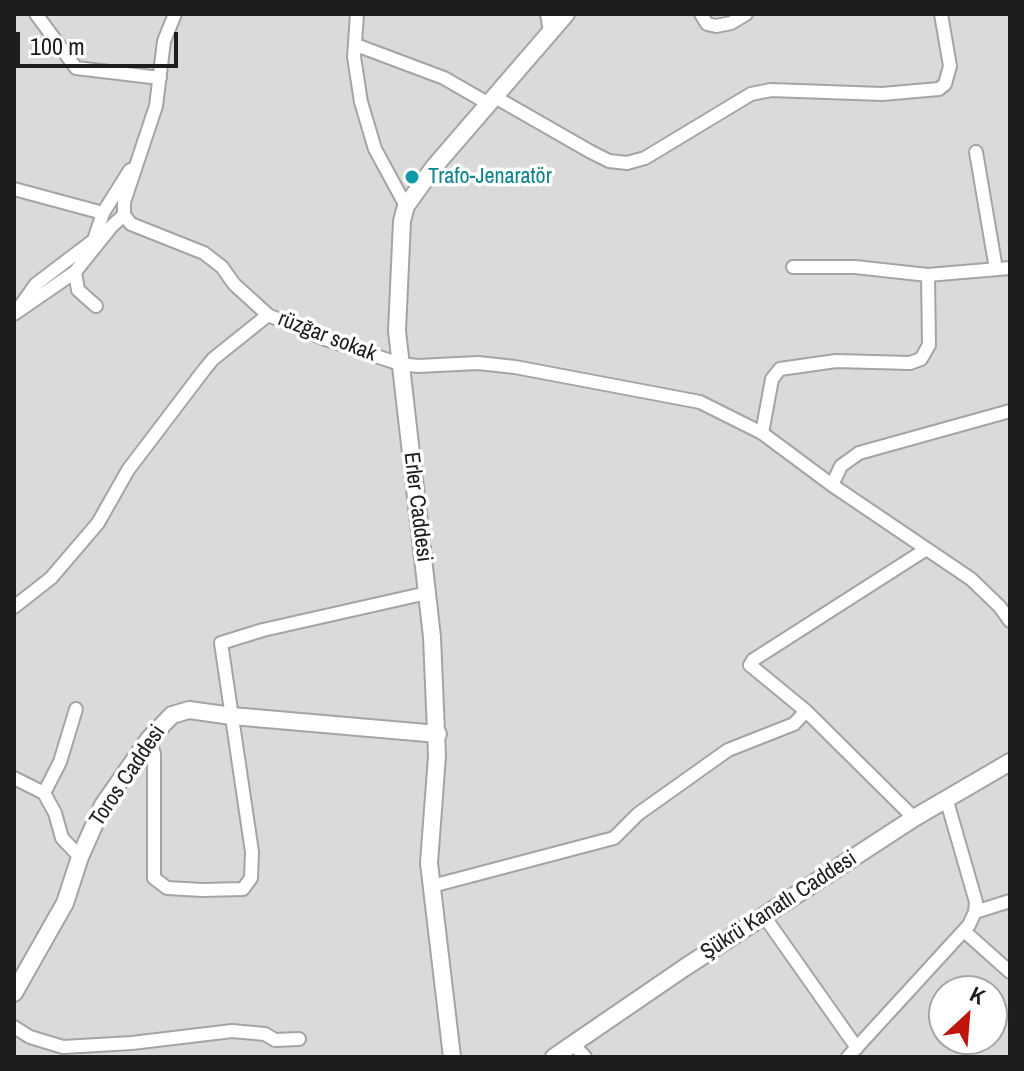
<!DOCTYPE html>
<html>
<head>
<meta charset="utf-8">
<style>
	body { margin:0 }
	#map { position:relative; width:1024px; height:1071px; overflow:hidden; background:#eeebe3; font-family:"Archivo Narrow",sans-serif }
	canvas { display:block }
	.frame { position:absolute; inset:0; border:16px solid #1d1d1d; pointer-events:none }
	.north { position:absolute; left:928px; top:975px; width:80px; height:80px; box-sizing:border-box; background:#fff; border:2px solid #a5a5a5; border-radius:50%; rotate:26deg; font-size:22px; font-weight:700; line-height:32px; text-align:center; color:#1d1d1d }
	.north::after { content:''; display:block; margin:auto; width:28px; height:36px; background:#be150c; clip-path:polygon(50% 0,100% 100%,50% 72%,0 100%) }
	.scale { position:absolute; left:16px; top:32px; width:162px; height:36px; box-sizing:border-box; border:4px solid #1d1d1d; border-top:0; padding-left:10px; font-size:24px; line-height:28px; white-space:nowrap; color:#1d1d1d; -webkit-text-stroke:6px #fff; paint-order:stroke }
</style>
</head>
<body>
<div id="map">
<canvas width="1024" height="1071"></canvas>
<div class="frame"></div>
<div class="north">K</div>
<div class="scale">100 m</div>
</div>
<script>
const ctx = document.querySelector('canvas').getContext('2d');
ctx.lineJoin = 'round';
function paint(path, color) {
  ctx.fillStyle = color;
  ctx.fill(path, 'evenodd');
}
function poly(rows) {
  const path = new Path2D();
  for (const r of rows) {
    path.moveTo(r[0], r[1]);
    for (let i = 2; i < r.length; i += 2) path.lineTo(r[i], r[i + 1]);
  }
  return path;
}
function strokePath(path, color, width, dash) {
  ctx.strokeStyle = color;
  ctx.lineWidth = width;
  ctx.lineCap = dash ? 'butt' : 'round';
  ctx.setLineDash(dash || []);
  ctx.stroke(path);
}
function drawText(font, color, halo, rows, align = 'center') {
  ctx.font = font + ' "Archivo Narrow",sans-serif';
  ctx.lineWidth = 7;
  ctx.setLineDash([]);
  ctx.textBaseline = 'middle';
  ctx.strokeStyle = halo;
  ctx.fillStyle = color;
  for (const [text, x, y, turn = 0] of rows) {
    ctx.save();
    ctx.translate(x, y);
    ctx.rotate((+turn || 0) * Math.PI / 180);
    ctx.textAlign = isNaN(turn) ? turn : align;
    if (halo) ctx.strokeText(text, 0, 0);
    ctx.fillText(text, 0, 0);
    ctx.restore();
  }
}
const residential = poly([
	[14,14,1010,14,1010,1057,14,1057],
	[944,991,992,991,992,1039,944,1039]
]);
const minor = poly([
	[36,14,76,68,160,78],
	[357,14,354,57,361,102,375,149,406,206],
	[547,14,550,32],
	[701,14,707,24,716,26,731,23,746,14],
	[356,45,444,78,489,104],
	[495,97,591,152,609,161,627,163,645,158,751,94,771,90,882,94,939,89,945,84,950,66,941,14],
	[976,152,996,269],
	[14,189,103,213],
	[124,215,124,202,156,106,164,41,175,14],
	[793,267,855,267,928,275,1010,268],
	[75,272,78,290,96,306],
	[21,305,36,284,94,240,103,213,130,170],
	[14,314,75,272,112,226,124,215,131,224,204,253,222,267,234,284,268,315,325,339,400,364,418,366,478,363,515,367,700,402,762,433,832,485,971,579,1000,607,1010,621],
	[762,433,772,379,780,369,836,361,910,363,921,359,929,345,928,275],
	[832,485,841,466,859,453,1010,411],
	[14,607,51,578,98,523,128,470,204,370,213,359,268,315],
	[149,739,154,754,154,878,167,888,202,890,243,889,251,878,252,852,221,643,263,630,427,593],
	[14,778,44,793,55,813,62,838,80,857],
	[44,793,60,762,76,709],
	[914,818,806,711,750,665,753,660,925,550],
	[432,886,614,838,638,814,728,750,794,724,806,711],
	[975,912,1010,901],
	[764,916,857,1048],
	[964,931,1010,972],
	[14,1027,30,1037,63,1047,132,1043,232,1031,265,1034,275,1040,299,1039],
	[574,1045,585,1057],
	[848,1057,969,925,975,912,976,902,946,798]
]);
const tertiary = poly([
	[14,993,65,903,80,857,103,805,149,739,172,715,189,710,232,716,438,734],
	[452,1057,429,863,437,756,432,637,397,331,402,221,406,206,434,167,566,14],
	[554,1057,684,968,914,818,1010,762]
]);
const markers = [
	[412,177,8,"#0f9aa8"]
];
const cultureNames = [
	["Trafo-Jenaratör",428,177]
];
const streetNames = [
	["rüzğar sokak",327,337,21],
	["Erler Caddesi",417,507,83],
	["Toros Caddesi",128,776,-56],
	["Şükrü Kanatlı Caddesi",779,906,-33]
];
paint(residential, '#dbdada');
strokePath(minor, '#a4a4a4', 16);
strokePath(tertiary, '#a4a4a4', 20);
strokePath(minor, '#fff', 12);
strokePath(tertiary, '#fff', 16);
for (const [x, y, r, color] of markers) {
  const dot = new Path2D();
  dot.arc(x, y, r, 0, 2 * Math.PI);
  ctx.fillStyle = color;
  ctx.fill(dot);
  strokePath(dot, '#fff', 3);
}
drawText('22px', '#0d838f', '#fff', cultureNames, 'left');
drawText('22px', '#1d1d1d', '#fff', streetNames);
</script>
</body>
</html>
